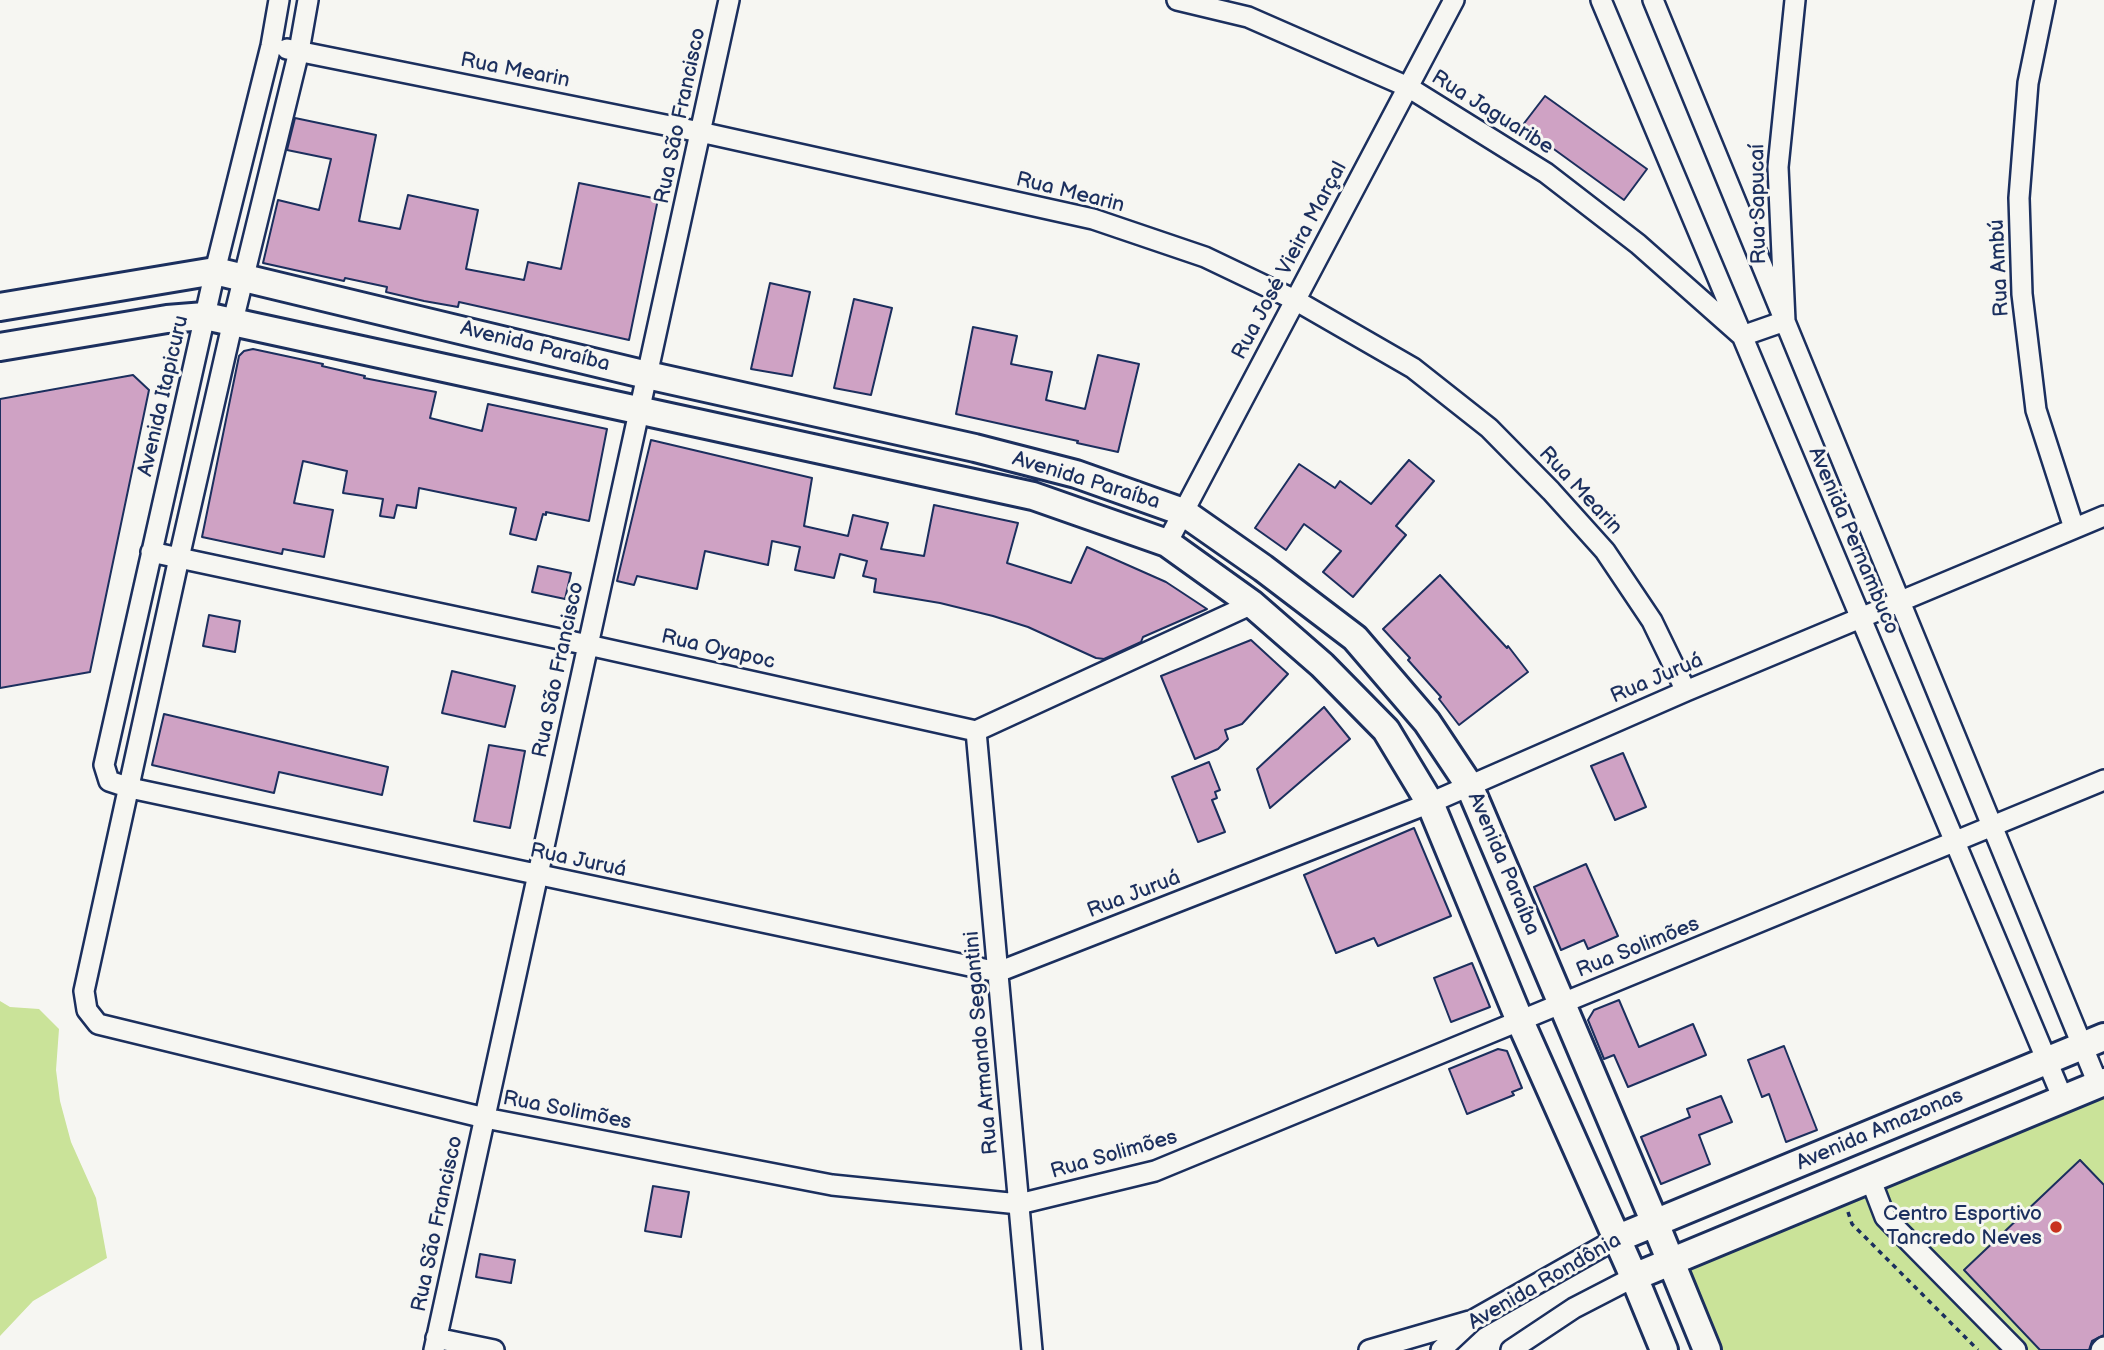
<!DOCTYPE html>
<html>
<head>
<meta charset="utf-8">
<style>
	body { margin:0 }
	canvas { display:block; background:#f6f6f2 }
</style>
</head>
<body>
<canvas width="2104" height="1350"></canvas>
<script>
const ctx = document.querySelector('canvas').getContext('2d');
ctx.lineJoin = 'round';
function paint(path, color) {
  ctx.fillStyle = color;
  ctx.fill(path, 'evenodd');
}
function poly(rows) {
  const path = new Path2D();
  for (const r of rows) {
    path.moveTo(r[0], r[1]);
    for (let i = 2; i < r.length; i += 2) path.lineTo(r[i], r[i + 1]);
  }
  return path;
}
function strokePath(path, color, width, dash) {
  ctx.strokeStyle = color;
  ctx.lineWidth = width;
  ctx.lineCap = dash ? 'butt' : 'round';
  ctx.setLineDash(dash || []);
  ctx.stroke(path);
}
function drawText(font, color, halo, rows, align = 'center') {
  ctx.font = font + ' "Balsamiq Sans",sans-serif';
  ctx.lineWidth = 6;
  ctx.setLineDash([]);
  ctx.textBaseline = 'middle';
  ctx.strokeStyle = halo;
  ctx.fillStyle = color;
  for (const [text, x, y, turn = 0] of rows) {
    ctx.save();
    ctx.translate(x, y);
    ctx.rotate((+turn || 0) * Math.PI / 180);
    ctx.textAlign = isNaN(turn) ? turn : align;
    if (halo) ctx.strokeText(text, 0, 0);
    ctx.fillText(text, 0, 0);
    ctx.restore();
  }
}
const green = poly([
	[0,1001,10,1007,39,1009,59,1029,56,1070,60,1101,71,1142,96,1198,107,1258,33,1301,0,1336],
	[2104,1087,2104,1350,1715,1350,1680,1263]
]);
const building = poly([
	[1545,96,1647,169,1624,200,1522,126,1545,96],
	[295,118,376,135,359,221,400,229,408,195,478,210,466,269,524,280,528,262,561,269,579,183,658,199,629,340,459,302,458,307,424,301,386,292,387,287,345,278,344,281,263,263,278,200,319,210,331,159,287,150,295,118],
	[770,283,810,292,792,376,751,369,770,283],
	[854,299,892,308,871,395,834,388,854,299],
	[973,327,1017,336,1011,364,1052,372,1046,400,1085,409,1098,355,1139,364,1118,452,1077,443,1078,441,956,414,973,327],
	[253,349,323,364,322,366,365,376,364,378,436,392,430,418,482,431,488,404,607,429,589,521,546,512,546,515,543,514,536,540,510,534,516,508,419,488,416,508,397,505,394,518,380,516,383,499,343,493,347,471,303,461,294,503,333,510,324,557,283,549,282,554,202,537,239,356,244,351,253,349],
	[133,375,149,390,90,672,0,688,0,399,133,375],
	[651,440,812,478,804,526,848,536,853,515,888,523,881,549,924,556,934,505,1018,523,1007,563,1071,583,1087,547,1166,582,1207,609,1143,637,1141,642,1104,659,1096,658,1028,627,993,616,940,603,874,592,876,579,863,576,867,561,840,554,834,578,795,570,800,547,772,541,768,565,705,551,697,589,637,576,634,585,617,581,651,440],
	[1409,460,1434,481,1396,526,1406,535,1353,597,1323,572,1341,551,1304,524,1286,550,1255,528,1299,464,1335,488,1340,481,1371,504,1409,460],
	[538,566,571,573,565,599,532,592,538,566],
	[1440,575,1507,648,1508,646,1528,672,1459,725,1439,699,1441,697,1408,660,1410,658,1383,629,1440,575],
	[209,615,240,621,235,652,203,646,209,615],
	[1251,640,1288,674,1242,724,1225,730,1228,739,1218,749,1195,759,1161,676,1251,640],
	[452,671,515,686,505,727,442,713,452,671],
	[1324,707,1350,739,1270,808,1257,769,1324,707],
	[164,714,388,767,382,795,279,772,274,793,152,765,164,714],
	[489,745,525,751,510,828,474,821,489,745],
	[1623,753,1646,807,1615,820,1591,766,1623,753],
	[1209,762,1220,790,1215,792,1217,798,1212,800,1225,832,1198,842,1172,777,1209,762],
	[1414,828,1451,916,1378,946,1374,938,1336,953,1304,875,1414,828],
	[1586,864,1618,936,1588,949,1584,940,1561,950,1534,887,1586,864],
	[1472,963,1490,1007,1451,1022,1434,978,1472,963],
	[1619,1000,1639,1047,1693,1024,1706,1055,1628,1087,1614,1055,1604,1059,1588,1020,1594,1010,1619,1000],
	[1784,1046,1817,1130,1786,1142,1769,1094,1762,1097,1748,1060,1784,1046],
	[1498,1049,1507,1051,1522,1088,1512,1092,1514,1095,1467,1114,1449,1069,1498,1049],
	[1721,1096,1732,1122,1699,1135,1710,1164,1661,1184,1641,1137,1690,1117,1687,1109,1721,1096],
	[2080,1160,2104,1185,2104,1335,2092,1341,2089,1350,2040,1350,1964,1270,2080,1160],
	[653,1186,689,1192,681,1237,645,1231,653,1186],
	[480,1254,515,1260,511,1283,476,1277,480,1254]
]);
const path = poly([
	[1848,1212,1852,1224,1978,1350]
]);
const minor = poly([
	[279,0,271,46,215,271,104,765,109,781,130,788,998,972,1430,803,1686,691,2104,516],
	[308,0,299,51,233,321,179,558,84,991,87,1010,98,1024,485,1118,832,1185,1019,1204,1155,1171,2104,780],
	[1177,0,1248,17,1408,87,1546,173,1638,244,1742,336,1785,321,1778,167,1795,0],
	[1601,0,2063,1099],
	[1653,0,2098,1084],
	[2045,0,2028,83,2019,198,2022,294,2036,410,2074,528],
	[287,49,700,132,1093,219,1205,257,1295,300,1413,368,1489,428,1551,491,1605,551,1652,621,1686,691],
	[1167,543,1454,0],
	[151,552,588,645,976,731,1252,604],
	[976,731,1032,1350],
	[1870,1178,1885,1217,2016,1350],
	[436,1338,494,1350],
	[434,1350,729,0],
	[1369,1350,1469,1321],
	[1441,1350,1473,1320,1616,1239],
	[1511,1350,1574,1308,1634,1277],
	[2101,1350,2104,1347]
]);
const major = poly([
	[0,307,215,271,647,375,975,448,1076,474,1183,512,1263,568,1355,638,1427,722,1469,785,1655,1223,1707,1350],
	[0,347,167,319,205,316,1033,496,1167,543,1252,604,1322,665,1386,730,1430,803,1520,1021,1634,1277,1664,1350],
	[1616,1239,2104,1037],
	[1634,1277,2104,1082]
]);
const markers = [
	[2056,1227,7,"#c8321e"]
];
const streetNames = [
	["Rua Mearin",515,71,11],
	["Rua Jaguaribe",1492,113,32],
	["Rua São Francisco",681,116,-78],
	["Rua Mearin",1070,193,14],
	["Rua Sapucaí",1759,204,-91],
	["Rua José Vieira Marçal",1290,261,-62],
	["Rua Ambú",2000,268,-93],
	["Avenida Paraíba",535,347,14],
	["Avenida Itapicuru",164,396,-77],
	["Avenida Paraíba",1086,481,17],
	["Rua Mearin",1580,491,47],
	["Avenida Pernambuco",1853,541,67],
	["Rua Oyapoc",718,650,13],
	["Rua São Francisco",559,670,-78],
	["Rua Juruá",1657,679,-23],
	["Rua Juruá",578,861,12],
	["Avenida Paraíba",1503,864,67],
	["Rua Juruá",1134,895,-21],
	["Rua Solimões",1638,948,-22],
	["Rua Armando Segantini",982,1043,-95],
	["Rua Solimões",567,1111,11],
	["Avenida Amazonas",1880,1130,-23],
	["Rua Solimões",1114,1155,-16],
	["Rua São Francisco",438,1224,-78],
	["Avenida Rondônia",1545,1282,-30]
];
const poiNames = [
	["Centro Esportivo",2042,1215],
	["Tancredo Neves",2042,1239]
];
paint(green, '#cae399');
paint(building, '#cfa2c4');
strokePath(building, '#1b2f5e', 2);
strokePath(minor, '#1b2f5e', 24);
strokePath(major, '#1b2f5e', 32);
strokePath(path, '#1b2f5e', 3.5, [5, 5]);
strokePath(minor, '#f6f6f2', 19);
strokePath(major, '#f6f6f2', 26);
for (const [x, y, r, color] of markers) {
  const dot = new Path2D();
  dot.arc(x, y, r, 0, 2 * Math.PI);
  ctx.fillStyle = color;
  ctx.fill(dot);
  strokePath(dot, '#f6f6f2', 2.5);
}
drawText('21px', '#1b2f5e', '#f6f6f2', streetNames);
drawText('21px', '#1b2f5e', '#f6f6f2', poiNames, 'right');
</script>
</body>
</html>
